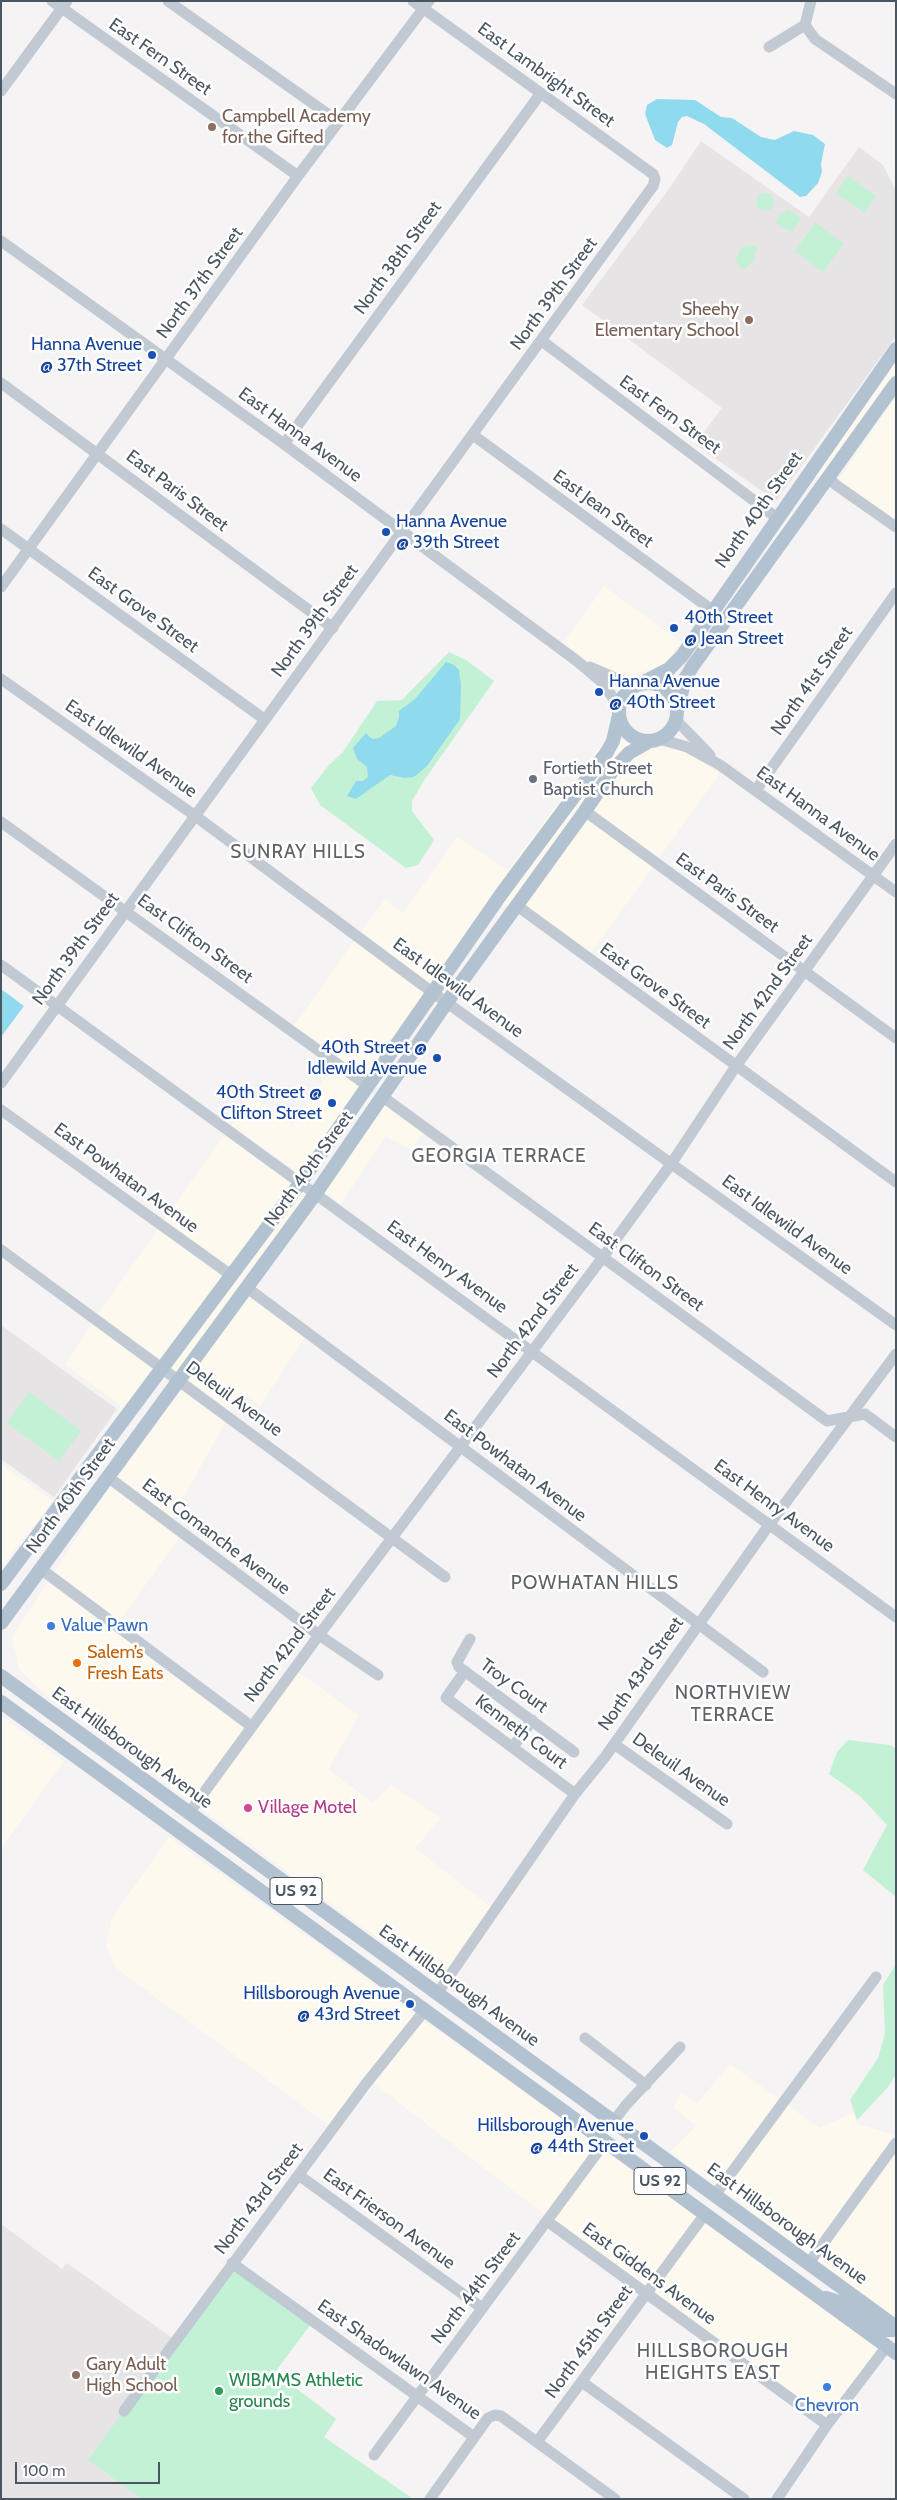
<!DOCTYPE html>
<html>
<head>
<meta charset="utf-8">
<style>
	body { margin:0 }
	#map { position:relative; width:897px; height:2500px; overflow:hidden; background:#f5f3f3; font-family:Cabin,sans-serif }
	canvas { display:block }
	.frame { position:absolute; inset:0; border:2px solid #4a5661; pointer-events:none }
	.scale { position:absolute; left:15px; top:2462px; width:145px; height:22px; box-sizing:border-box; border:2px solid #4a5661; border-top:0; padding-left:6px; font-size:15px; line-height:18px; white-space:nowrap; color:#4a5661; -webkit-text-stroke:4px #fff; paint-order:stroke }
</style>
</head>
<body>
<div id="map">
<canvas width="897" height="2500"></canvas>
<div class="frame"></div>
<div class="scale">100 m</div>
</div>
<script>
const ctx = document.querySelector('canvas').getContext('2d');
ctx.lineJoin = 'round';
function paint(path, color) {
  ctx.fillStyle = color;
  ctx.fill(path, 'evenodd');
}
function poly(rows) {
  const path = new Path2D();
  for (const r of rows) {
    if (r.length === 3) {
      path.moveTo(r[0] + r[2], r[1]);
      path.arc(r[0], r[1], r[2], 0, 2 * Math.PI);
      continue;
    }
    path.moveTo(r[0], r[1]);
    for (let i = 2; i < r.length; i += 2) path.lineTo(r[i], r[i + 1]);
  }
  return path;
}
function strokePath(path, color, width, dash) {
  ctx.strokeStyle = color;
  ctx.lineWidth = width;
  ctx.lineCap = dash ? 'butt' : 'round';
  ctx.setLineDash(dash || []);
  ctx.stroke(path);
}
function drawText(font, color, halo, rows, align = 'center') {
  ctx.font = font + ' Cabin,sans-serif';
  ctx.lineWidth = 5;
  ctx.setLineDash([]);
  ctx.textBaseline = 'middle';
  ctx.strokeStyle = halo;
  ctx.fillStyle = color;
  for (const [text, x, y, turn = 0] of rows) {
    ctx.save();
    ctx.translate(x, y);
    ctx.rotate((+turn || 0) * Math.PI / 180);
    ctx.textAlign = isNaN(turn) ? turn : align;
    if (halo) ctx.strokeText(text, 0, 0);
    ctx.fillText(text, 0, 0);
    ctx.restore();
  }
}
const commercial = poly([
	[896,358,896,379,825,482,814,474],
	[896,397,896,515,893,519,838,480],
	[604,586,681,642,660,672,652,670,632,674,616,673,581,656,563,643],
	[614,728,615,731,431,984,361,932,385,899,403,913,457,837,508,870],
	[622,739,630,745,508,907,500,904],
	[663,747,684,751,720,773,659,858,593,810,639,750],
	[586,819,653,867,591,953,523,903],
	[354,941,425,993,375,1064,367,1078,294,1026],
	[332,1067,360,1088,300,1174,231,1125,251,1095,293,1125],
	[384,1104,423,1133,411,1150,386,1136,341,1204,323,1191],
	[225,1134,293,1183,230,1268,164,1220],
	[301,1189,309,1194,178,1373,170,1366],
	[158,1229,223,1277,162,1360,98,1314],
	[247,1294,305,1337,260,1406,240,1391,230,1411,186,1378],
	[92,1323,155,1369,118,1416,121,1410,120,1405,65,1365],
	[180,1388,226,1421,172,1518,116,1476],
	[1,1464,53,1501,1,1568],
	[110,1486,179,1538,120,1621,54,1572],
	[48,1582,244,1728,191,1802,43,1693,19,1669,12,1637],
	[298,1672,359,1715,328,1770,373,1802,391,1785,441,1818,415,1848,491,1907,439,1983,199,1807],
	[1,1716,64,1761,1,1849],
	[169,1837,415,2014,330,2126,116,1968,106,1945,112,1918],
	[423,2020,597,2144,545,2215,373,2083],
	[730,2064,779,2099,716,2185,670,2152,696,2126,673,2107,682,2093,697,2103],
	[787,2105,820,2128,854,2112,857,2120,855,2123,895,2135,809,2255,724,2191],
	[605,2150,697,2216,646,2286,554,2220],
	[896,2152,896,2320,817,2261],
	[705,2222,878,2349,827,2418,654,2291]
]);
const education = poly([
	[701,141,809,217,859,147,883,165,896,191,896,336,776,501,695,444,722,408,582,305,671,186],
	[1,1325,117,1409,54,1497,1,1459],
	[1,2224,62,2269,67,2263,175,2340,313,2321,275,2372,336,2419,324,2437,413,2499,1,2499]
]);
const green = poly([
	[848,176,876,196,864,213,836,193],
	[765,202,9],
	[788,210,801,218,792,232,782,228,776,222,780,214],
	[815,223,844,243,823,272,795,251],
	[748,245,754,246,757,249,754,256,755,259,745,269,741,268,735,260,741,249],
	[449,652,466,660,494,681,425,779,412,801,412,811,434,840,418,865,406,868,320,805,311,788,329,765,343,752,377,701,402,700],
	[29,1392,81,1431,59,1461,7,1423],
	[848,1740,890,1745,896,1749,896,1897,863,1870,887,1825,860,1796,829,1774,837,1752],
	[896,1964,896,2074,888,2087,857,2120,850,2100,878,2058,885,2033,883,1985],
	[232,2263,313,2321,275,2372,336,2419,324,2437,413,2499,143,2499,88,2460]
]);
const water = poly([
	[657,99,695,100,721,117,732,118,761,137,775,140,794,131,813,135,825,144,821,164,822,172,818,183,806,196,800,197,704,124,687,116,682,117,678,122,672,145,667,148,655,140,645,114,647,105],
	[446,662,454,665,459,670,461,686,460,719,427,766,414,777,405,778,390,775,356,799,347,796,356,781,363,781,368,777,367,767,357,759,353,748,366,733,372,739,379,738,396,726,399,717,399,711,415,699],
	[1,989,24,1006,1,1037]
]);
const minor = poly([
	[52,1,298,176],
	[168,1,339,122],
	[811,1,805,25,815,39,896,94],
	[769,47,805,25],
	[1,91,67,1],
	[1,241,284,444,577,661,603,683,619,707],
	[542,341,777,518],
	[1,383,333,628],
	[473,435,712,610],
	[284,444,541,93],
	[828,477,836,485,896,527],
	[1,529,264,719],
	[1,587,298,176,429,1],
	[590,667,634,686],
	[1,679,194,815,432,992,896,1325],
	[676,720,710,755],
	[660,739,687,747,720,765,896,892],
	[756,790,896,593],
	[585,811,896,1038],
	[1,822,368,1086],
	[516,905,896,1182],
	[1,965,896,1617],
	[1,1083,653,186,655,179,653,174,413,1],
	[383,1097,827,1421,865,1414,896,1437],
	[1,1110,231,1275],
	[1,1250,445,1577],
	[246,1287,763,1672],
	[108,1477,319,1635,378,1675],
	[41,1569,251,1726],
	[470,1639,457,1662,459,1667,574,1752],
	[465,1671,446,1698,575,1794],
	[614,1744,727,1824],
	[513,1747,532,1720],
	[189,1813,319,1635,603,1257,671,1164,736,1066,896,844],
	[437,1994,575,1794,605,1757,769,1525,896,1354],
	[585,2038,646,2085],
	[613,2122,626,2105,680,2047],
	[300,2176,482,2308],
	[715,2195,876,1977],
	[547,2221,827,2425],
	[232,2263,474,2437],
	[809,2263,896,2143],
	[582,2382,744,2499],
	[124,2411,365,2085,425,2010],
	[537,2442,705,2214],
	[374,2455,605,2142],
	[430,2499,488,2418,495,2415,501,2416,615,2499],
	[777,2499,827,2425,887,2346]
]);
const major = poly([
	[644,682,669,669,682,656,896,349],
	[648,712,29],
	[677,711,685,679,692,667,896,383],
	[1,1584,301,1182,502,893,607,752,613,741,619,715],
	[1,1623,316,1193,447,1002,585,811,612,771,629,753,650,741],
	[1,1676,896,2327],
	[1,1702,896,2353],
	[826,2298,845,2304,885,2330,893,2330]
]);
const markers = [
	[212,127,5,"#8d6e63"],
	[749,320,5,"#8d6e63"],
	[152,355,5,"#1a4fb4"],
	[386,532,5,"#1a4fb4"],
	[674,628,5,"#1a4fb4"],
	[599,692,5,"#1a4fb4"],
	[533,779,5,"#6b7280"],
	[437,1058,5,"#1a4fb4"],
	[332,1103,5,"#1a4fb4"],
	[51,1626,5,"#3f7fe0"],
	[77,1663,5,"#e8710a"],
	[248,1808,5,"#d1479c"],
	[410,2004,5,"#1a4fb4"],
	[644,2136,5,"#1a4fb4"],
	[76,2375,5,"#8d6e63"],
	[827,2387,5,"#3f7fe0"],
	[219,2391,5,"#2e9e5b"]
];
const shields = [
	[296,1891,52],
	[660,2181,52]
];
const shieldNames = [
	["US 92",296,1891],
	["US 92",660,2181]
];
const streetNames = [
	["East Fern Street",160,57,35],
	["East Lambright Street",546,75,36],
	["North 38th Street",398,258,-54],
	["North 37th Street",200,283,-54],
	["North 39th Street",554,294,-54],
	["East Fern Street",670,415,36],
	["East Hanna Avenue",300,435,36],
	["East Paris Street",177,491,37],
	["East Jean Street",603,509,36],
	["North 40th Street",759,510,-55],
	["East Grove Street",143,610,36],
	["North 39th Street",315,621,-54],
	["North 41st Street",812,681,-55],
	["East Idlewild Avenue",131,749,35],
	["East Hanna Avenue",818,814,36],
	["East Paris Street",727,893,36],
	["East Clifton Street",195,939,36],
	["North 39th Street",76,949,-54],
	["East Grove Street",655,986,36],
	["East Idlewild Avenue",458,988,36],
	["North 42nd Street",768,992,-54],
	["North 40th Street",309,1169,-54],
	["East Powhatan Avenue",126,1178,36],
	["East Idlewild Avenue",787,1225,36],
	["East Henry Avenue",447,1267,36],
	["East Clifton Street",646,1267,36],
	["North 42nd Street",533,1321,-53],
	["Deleuil Avenue",234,1399,36],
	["East Powhatan Avenue",515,1466,37],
	["North 40th Street",71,1496,-54],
	["East Henry Avenue",774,1506,36],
	["East Comanche Avenue",216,1537,37],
	["North 42nd Street",290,1645,-53],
	["North 43rd Street",641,1674,-55],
	["Troy Court",514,1686,36],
	["Kenneth Court",521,1732,37],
	["East Hillsborough Avenue",132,1748,36],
	["Deleuil Avenue",681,1770,35],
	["East Hillsborough Avenue",459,1986,36],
	["North 43rd Street",259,2199,-53],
	["East Frierson Avenue",389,2219,36],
	["East Hillsborough Avenue",787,2224,36],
	["East Giddens Avenue",649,2274,36],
	["North 44th Street",476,2288,-53],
	["North 45th Street",589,2342,-54],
	["East Shadowlawn Avenue",399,2360,35]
];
const educationNames = [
	["Campbell Academy",222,117],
	["for the Gifted",222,138],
	["Sheehy",739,310,"right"],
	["Elementary School",739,331,"right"],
	["Gary Adult",86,2365],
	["High School",86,2386]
];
const transitNames = [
	["Hanna Avenue",142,345],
	["@ 37th Street",142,366],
	["Hanna Avenue",396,522,"left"],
	["@ 39th Street",396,543,"left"],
	["40th Street",684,618,"left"],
	["@ Jean Street",684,639,"left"],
	["Hanna Avenue",609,682,"left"],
	["@ 40th Street",609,703,"left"],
	["40th Street @",427,1048],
	["Idlewild Avenue",427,1069],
	["40th Street @",322,1093],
	["Clifton Street",322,1114],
	["Hillsborough Avenue",400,1994],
	["@ 43rd Street",400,2015],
	["Hillsborough Avenue",634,2126],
	["@ 44th Street",634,2147]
];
const worshipNames = [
	["Fortieth Street",543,769],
	["Baptist Church",543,790]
];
const shopNames = [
	["Value Pawn",61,1626],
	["Chevron",827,2406,"center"]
];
const foodNames = [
	["Salem’s",87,1653],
	["Fresh Eats",87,1674]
];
const hotelNames = [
	["Village Motel",258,1808]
];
const leisureNames = [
	["WIBMMS Athletic",229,2381],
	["grounds",229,2402]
];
const neighbourhoodNames = [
	["SUNRAY HILLS",298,852],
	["GEORGIA TERRACE",499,1156],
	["POWHATAN HILLS",595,1583],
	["NORTHVIEW",733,1693],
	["TERRACE",733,1715],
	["HILLSBOROUGH",713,2351],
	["HEIGHTS EAST",713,2373]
];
paint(commercial, '#fdf9ef');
paint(education, '#e6e4e5');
paint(green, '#c3f1d5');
paint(water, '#90daee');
strokePath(minor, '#c1cad2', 11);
strokePath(major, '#b3c2d1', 14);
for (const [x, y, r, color] of markers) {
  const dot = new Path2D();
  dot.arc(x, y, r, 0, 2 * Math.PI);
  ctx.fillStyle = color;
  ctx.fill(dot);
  strokePath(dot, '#fff', 2);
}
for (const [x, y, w] of shields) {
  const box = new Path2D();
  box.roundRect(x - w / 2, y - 13.5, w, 27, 4);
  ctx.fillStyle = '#fff';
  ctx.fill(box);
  strokePath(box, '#4a5661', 1);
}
drawText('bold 16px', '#4a5661', null, shieldNames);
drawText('18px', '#4a5661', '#fff', streetNames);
drawText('18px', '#785e54', '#fff', educationNames, 'left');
drawText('18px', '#164399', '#fff', transitNames, 'right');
drawText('18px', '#5b616d', '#fff', worshipNames, 'left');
drawText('18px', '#366cbe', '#fff', shopNames, 'left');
drawText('18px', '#c56008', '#fff', foodNames, 'left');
drawText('18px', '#b23c85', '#fff', hotelNames, 'left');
drawText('18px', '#27864d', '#fff', leisureNames, 'left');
ctx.letterSpacing = '1px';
drawText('19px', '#5f6368', '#fff', neighbourhoodNames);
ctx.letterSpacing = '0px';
</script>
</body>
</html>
